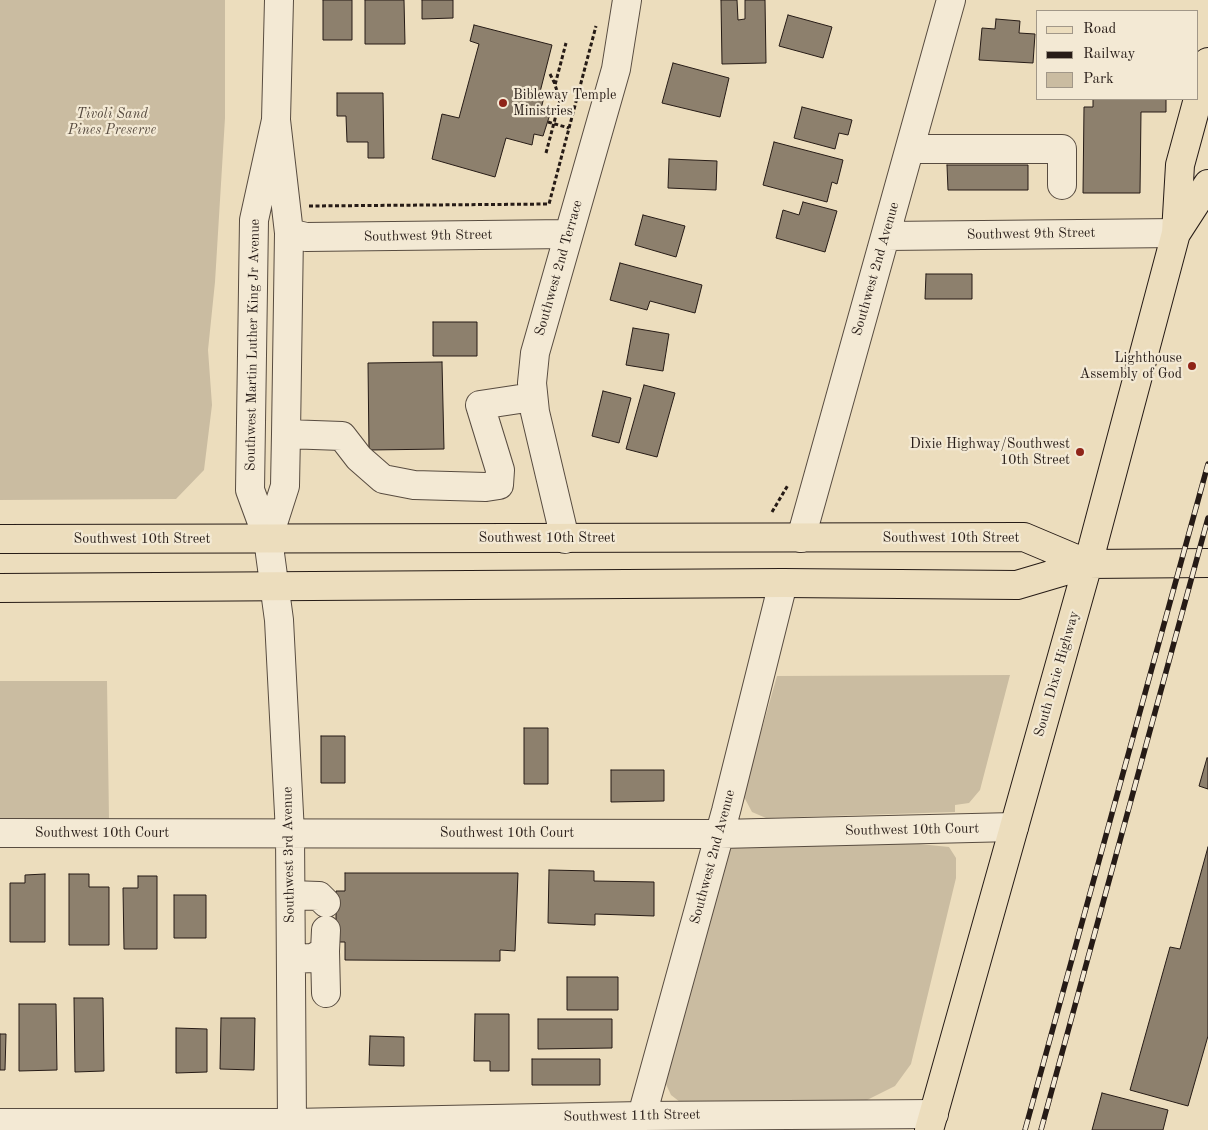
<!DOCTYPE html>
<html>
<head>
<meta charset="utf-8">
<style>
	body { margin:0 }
	#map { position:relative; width:1208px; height:1130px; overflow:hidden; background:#ecddbd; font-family:"Old Standard TT",serif }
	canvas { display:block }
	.legend { position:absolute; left:1036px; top:10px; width:162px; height:90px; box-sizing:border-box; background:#f3e9d4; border:1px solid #a19788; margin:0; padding:6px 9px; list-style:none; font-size:15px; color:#261b16 }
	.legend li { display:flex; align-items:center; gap:10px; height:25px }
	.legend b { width:25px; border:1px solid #a19788 }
</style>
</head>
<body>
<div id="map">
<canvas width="1208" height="1130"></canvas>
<ul class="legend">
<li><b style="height:6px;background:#ecddbd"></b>Road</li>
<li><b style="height:6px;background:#261b16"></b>Railway</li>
<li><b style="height:14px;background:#cabca1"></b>Park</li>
</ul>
</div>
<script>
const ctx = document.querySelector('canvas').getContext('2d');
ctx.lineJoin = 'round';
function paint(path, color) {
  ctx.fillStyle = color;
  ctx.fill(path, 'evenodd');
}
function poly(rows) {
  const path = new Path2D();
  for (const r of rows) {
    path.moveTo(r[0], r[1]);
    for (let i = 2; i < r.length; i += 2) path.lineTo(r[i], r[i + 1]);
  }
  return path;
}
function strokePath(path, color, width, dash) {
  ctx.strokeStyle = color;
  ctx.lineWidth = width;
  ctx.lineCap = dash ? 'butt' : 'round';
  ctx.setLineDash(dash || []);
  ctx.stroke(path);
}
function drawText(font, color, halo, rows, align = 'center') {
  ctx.font = font + ' "Old Standard TT",serif';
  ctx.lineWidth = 4.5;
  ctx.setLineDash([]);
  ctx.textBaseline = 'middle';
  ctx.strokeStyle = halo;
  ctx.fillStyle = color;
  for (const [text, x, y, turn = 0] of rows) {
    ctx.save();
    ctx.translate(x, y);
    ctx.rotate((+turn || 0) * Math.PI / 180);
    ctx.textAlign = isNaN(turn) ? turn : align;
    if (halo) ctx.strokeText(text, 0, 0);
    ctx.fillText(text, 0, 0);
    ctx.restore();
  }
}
const green = poly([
	[0,0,225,0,225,118,215,282,208,350,212,405,204,470,176,499,0,500],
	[1010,675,980,790,969,803,955,805,955,812,766,818,752,812,743,795,777,676],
	[0,681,107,681,109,819,0,820],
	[869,839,949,847,956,858,956,878,911,1064,895,1086,865,1101,806,1100,680,1102,671,1095,665,1082,726,849,737,841]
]);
const building = poly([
	[323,0,352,0,352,40,323,40,323,0],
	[365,0,404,0,405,44,365,44,365,0],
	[422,0,453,0,453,18,422,19,422,0],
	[721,0,737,0,738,20,745,19,745,0,765,0,766,63,722,64,721,0],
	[788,15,832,27,823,58,779,46,788,15],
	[996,19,1020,21,1019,33,1035,34,1033,63,979,60,982,28,995,29,996,19],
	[474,25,552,45,539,96,544,97,541,109,551,111,543,136,534,134,532,145,506,138,495,177,432,159,442,114,459,118,479,44,470,41,474,25],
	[673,63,729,78,720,117,662,103,673,63],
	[337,93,383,93,384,158,368,158,368,142,347,142,346,116,337,116,337,93],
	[1093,99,1166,99,1166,112,1141,112,1140,193,1083,193,1084,107,1093,107,1093,99],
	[802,107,852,120,848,135,839,133,835,149,794,138,802,107],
	[774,142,843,160,837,184,832,182,827,202,763,185,774,142],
	[669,159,717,161,716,190,668,188,669,159],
	[947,165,1028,165,1028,190,948,190,947,165],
	[803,202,837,211,825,252,776,238,783,210,799,215,803,202],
	[643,215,685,226,676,257,635,245,643,215],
	[620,263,702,285,695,313,650,301,647,310,610,300,620,263],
	[926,274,972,274,972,299,925,299,926,274],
	[433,322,477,322,477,356,433,356,433,322],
	[633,328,669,334,663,371,626,365,633,328],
	[442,362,444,449,369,450,368,363,442,362],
	[644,385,675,393,657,457,626,449,644,385],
	[603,391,631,398,619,443,592,436,603,391],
	[524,728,548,728,548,784,524,784,524,728],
	[321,736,345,736,345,783,321,783,321,736],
	[1207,758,1208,758,1208,789,1199,786,1207,758],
	[611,770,664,770,664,801,611,802,611,770],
	[1208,847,1208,1036,1188,1106,1130,1090,1170,947,1180,949,1208,847],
	[549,870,594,871,594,881,654,882,654,916,595,914,595,925,548,923,549,870],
	[345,873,518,873,515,951,500,950,500,961,345,960,345,942,336,942,336,891,345,891,345,873],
	[45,874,45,942,10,942,10,883,25,883,25,875,45,874],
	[69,874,89,874,89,887,109,887,109,945,69,945,69,874],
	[138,876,157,876,157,949,124,949,123,888,138,888,138,876],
	[174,895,206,895,206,938,174,938,174,895],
	[567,977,618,977,618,1010,567,1010,567,977],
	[74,998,103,998,104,1071,75,1072,74,998],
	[19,1004,56,1004,57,1070,19,1071,19,1004],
	[475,1014,509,1014,509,1071,490,1071,490,1061,474,1061,475,1014],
	[221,1018,255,1018,254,1070,220,1069,221,1018],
	[538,1019,612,1019,612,1048,538,1049,538,1019],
	[176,1028,207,1029,207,1072,176,1073,176,1028],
	[0,1034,6,1034,5,1070,0,1070,0,1034],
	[370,1036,404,1037,404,1066,369,1065,370,1036],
	[532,1059,600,1059,600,1085,532,1085,532,1059],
	[1102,1093,1168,1110,1163,1130,1092,1130,1102,1093]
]);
const path = poly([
	[550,74,555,84],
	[548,122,569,128],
	[546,153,560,100,555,85,566,43],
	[309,206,549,204,596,26],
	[772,512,788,485]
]);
const minor = poly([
	[276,120,254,220,250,490,268,539,279,620,290,833,292,1123],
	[910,149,1062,149,1062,185],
	[289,233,306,237,568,234],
	[886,236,1176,233],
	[286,434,342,436,359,458,383,479,414,485,486,487,499,485,500,470,480,405,533,397],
	[801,538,951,0],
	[268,539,285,486,286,434,289,233,276,120,279,0],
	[565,539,535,412,532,383,535,353,616,69,627,0],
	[0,833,720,834,1014,827],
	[291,895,319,896,326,903],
	[325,951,326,993],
	[291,959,313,958,325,951,326,930],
	[0,1123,292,1123,642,1116,934,1114],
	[638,1130,726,811,783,583]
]);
const major = poly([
	[1177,232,1208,184],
	[0,539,1024,537,1088,564],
	[0,588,783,583,1017,585,1088,564,1208,563],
	[929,1130,1088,564,1176,233,1180,165,1208,62]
]);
const rail = poly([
	[1025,1130,1208,464],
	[1041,1130,1208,518]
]);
const markers = [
	[503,103,5,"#8f2418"],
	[1192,366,5,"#8f2418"],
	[1080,452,5,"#8f2418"]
];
const poiNames = [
	["Bibleway Temple",513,95,"left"],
	["Ministries",513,111,"left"],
	["Lighthouse",1182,358],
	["Assembly of God",1182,374],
	["Dixie Highway/Southwest",1070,444],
	["10th Street",1070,460]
];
const parkNames = [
	["Tivoli Sand",112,114],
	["Pines Preserve",112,130]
];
const streetNames = [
	["Southwest 9th Street",1031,234,-1],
	["Southwest 9th Street",428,236,-1],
	["Southwest 2nd Terrace",559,268,-74],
	["Southwest 2nd Avenue",876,269,-74],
	["Southwest Martin Luther King Jr Avenue",253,345,-89],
	["Southwest 10th Street",547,538],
	["Southwest 10th Street",951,538],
	["Southwest 10th Street",142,539],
	["South Dixie Highway",1057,674,-74],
	["Southwest 10th Court",912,830,-1],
	["Southwest 10th Court",102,833],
	["Southwest 10th Court",507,833],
	["Southwest 3rd Avenue",289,855,-91],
	["Southwest 2nd Avenue",713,857,-75],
	["Southwest 11th Street",632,1116,-1]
];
paint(green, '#cabca1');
paint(building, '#8d806d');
strokePath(building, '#261b16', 1);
strokePath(minor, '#584c40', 30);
strokePath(major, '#261b16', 30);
strokePath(path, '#261b16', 3, [4, 2.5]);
strokePath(minor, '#f3e9d4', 28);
strokePath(major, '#ecddbd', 28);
strokePath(rail, '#261b16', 5.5);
strokePath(rail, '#f3e9d4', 4, [11]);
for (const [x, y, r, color] of markers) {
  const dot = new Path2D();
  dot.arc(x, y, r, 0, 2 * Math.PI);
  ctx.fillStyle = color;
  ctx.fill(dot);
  strokePath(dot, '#f3e9d4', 2);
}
drawText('14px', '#261b16', '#f3e9d4', poiNames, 'right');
drawText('italic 14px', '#574b40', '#f3e9d4', parkNames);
drawText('14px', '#261b16', '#f3e9d4', streetNames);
</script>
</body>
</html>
